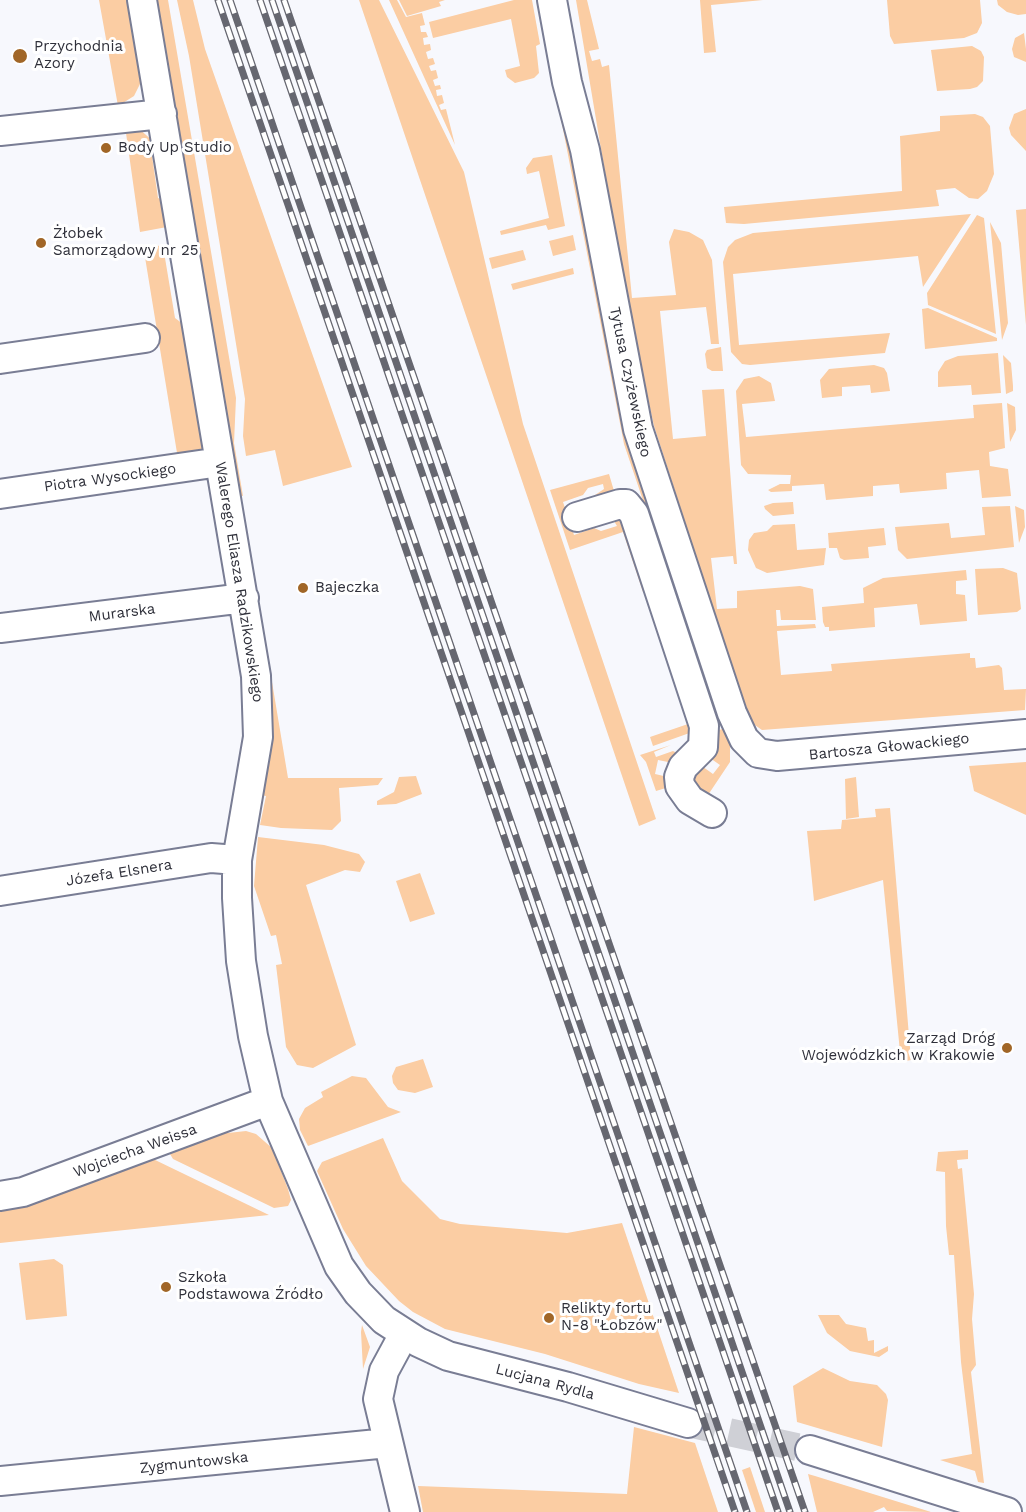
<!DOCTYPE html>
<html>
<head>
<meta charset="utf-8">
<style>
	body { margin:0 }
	canvas { display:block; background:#f7f8fd }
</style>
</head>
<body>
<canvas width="1026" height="1512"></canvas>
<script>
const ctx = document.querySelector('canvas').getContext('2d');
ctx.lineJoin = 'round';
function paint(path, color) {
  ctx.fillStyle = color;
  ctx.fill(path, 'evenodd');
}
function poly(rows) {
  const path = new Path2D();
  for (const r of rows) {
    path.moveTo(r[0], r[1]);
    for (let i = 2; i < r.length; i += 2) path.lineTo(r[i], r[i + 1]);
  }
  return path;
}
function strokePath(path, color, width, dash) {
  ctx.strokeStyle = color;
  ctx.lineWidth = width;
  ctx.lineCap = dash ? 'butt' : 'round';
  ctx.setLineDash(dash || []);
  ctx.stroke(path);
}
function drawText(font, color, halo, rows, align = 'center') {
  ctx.font = font + ' "Work Sans",sans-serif';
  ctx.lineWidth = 6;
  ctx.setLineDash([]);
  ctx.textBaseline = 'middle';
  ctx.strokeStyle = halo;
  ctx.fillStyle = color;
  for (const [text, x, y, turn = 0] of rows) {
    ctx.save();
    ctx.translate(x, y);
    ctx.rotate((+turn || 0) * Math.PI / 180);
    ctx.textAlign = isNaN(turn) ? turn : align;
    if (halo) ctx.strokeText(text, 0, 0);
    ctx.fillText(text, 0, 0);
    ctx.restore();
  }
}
const green = poly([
	[99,0,130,0,142,80,134,96,118,106],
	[153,0,168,0,236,398,234,443,243,496,237,495],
	[177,0,193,0,205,49,352,467,283,486,275,450,246,456,243,436,245,399,189,56],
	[359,0,379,0,464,172,523,424,656,819,639,826],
	[389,0,397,0,406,17,422,13,425,25,420,26,421,32,426,32,428,37,423,38,424,45,430,44,431,50,426,52,428,59,433,58,435,64,429,66,431,71,436,70,438,78,433,80,435,86,440,85,441,89,436,90,437,96,442,95,444,103,439,105,441,110,446,109,455,145],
	[399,0,445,0,439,2,441,6,407,16],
	[514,0,532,0,540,44,536,46,539,73,534,78,515,83,507,77,505,70,520,66,511,19,433,38,429,22],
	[576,0,587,0,599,49,589,51,592,61,600,59,602,67,609,65,632,298,676,295,669,242,674,229,689,232,703,240,712,260,719,344,711,344,706,307,660,311,673,439,706,436,702,390,724,389,737,564,734,564,733,556,711,558,717,609,737,608,737,591,800,586,813,589,816,620,781,620,780,610,776,610,777,626,815,624,816,628,777,631,781,675,832,671,831,664,970,653,970,658,975,658,976,668,999,665,1002,668,1004,690,1026,689,1025,710,762,730,749,721,654,426,626,298],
	[700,0,763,0,711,5,716,52,704,53],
	[887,0,980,0,982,23,977,33,964,38,894,44,890,36],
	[997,0,1026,0,1026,14,1018,15,1007,12,998,5],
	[1024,33,1026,49,1026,62,1014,57,1012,49,1015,38],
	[972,46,981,51,984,57,983,81,977,87,970,89,937,91,931,50],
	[556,93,721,718,717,720,624,444],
	[1026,109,1026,151,1011,135,1009,128,1014,114],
	[975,114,983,117,990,126,994,174,987,191,978,199,969,198,955,188,936,190,939,206,744,224,726,223,724,207,902,191,900,136,940,131,940,116],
	[125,126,137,127,154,142,157,153,152,156,158,198,163,200,167,227,140,232],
	[552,155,565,226,548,230,546,225,501,235,500,231,549,218,539,171,527,174,526,168,533,158],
	[1026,209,1026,325,1016,210],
	[971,214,923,287,918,256,733,274,739,345,890,333,885,353,750,365,742,364,731,352,723,262,728,247,735,240,753,233],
	[977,215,984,218,996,334,928,305,927,293],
	[990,222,1001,243,1008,323,1002,340],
	[573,235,576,250,553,256,549,241],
	[143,245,163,246,175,318,187,327,204,447,197,455,178,459],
	[523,250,526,260,492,269,489,258],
	[573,268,574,274,513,290,511,284],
	[928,308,997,338,997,341,925,349,922,309],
	[721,347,723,371,712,371,707,368,705,354,707,350],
	[998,353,1001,393,972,395,971,385,938,387,938,372,945,361,958,356],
	[1003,355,1011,363,1013,386,1013,391,1006,394],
	[874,365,884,368,887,373,890,391,871,393,870,385,842,387,842,396,822,398,820,380,829,369],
	[759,376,771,383,775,401,742,404,746,437,974,418,973,405,1002,403,1005,448,989,452,990,466,1008,469,1011,496,982,498,979,470,946,473,947,489,900,493,899,484,873,486,873,496,826,500,824,484,792,486,792,491,771,492,768,490,780,484,790,484,791,475,748,474,741,465,736,391,744,379],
	[1007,403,1015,407,1016,430,1010,442],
	[609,474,614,491,589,499,604,489,603,484,588,488,583,495,563,502,574,535,594,528,601,531,617,526,614,521,605,520,625,518,649,589,643,592,623,532,570,550,550,490],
	[793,502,794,514,773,516,765,509,764,506,773,503],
	[1010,506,1014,547,907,559,898,550,895,527,949,523,951,538,985,535,982,507],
	[1015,506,1024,510,1025,527,1019,543],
	[795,524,797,550,826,548,824,565,767,573,756,568,748,550,749,540,754,533,767,531,773,525],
	[884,528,886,545,868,547,869,558,844,560,840,558,837,548,829,548,828,533],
	[1003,568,1017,573,1021,609,1017,612,978,615,975,569],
	[966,570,967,580,956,581,956,594,965,595,967,621,920,625,917,604,874,608,875,627,829,631,829,627,825,627,823,622,822,607,864,603,863,588,883,578],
	[268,658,288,778,383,778,378,785,339,788,341,821,332,830,281,828,260,825,266,796,261,795],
	[674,661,698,730,653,746,650,737,688,724,667,663],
	[725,728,730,743,730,762,708,795,688,782,699,764,713,774,720,765,707,756,711,733],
	[671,745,654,752,656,757,673,751,681,755,673,763,658,760,655,774,668,777,669,787,656,791,646,762,640,755],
	[1026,762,1026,815,974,791,969,766],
	[416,776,422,794,396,804,377,805,377,801,394,792,399,777],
	[856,777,859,817,846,819,845,779],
	[890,808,911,1060,901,1062,883,880,814,901,807,831,841,829,842,820,876,817,875,809],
	[258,837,324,845,359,854,365,862,360,872,345,870,306,885,356,1045,313,1068,297,1065,286,1047,276,965,282,964,276,935,271,936,254,886],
	[420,873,435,914,410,922,396,881],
	[423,1059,433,1087,415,1093,398,1090,393,1083,392,1076,396,1067],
	[352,1076,366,1078,388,1107,401,1112,308,1146,300,1130,299,1119,305,1108,323,1097,321,1092],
	[226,1128,228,1133,246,1131,256,1134,272,1148,288,1189,291,1200,288,1206,274,1208,173,1159,170,1154,170,1149],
	[383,1138,402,1181,440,1219,460,1224,567,1233,622,1223,679,1393,639,1384,545,1354,445,1329,413,1312,399,1301,366,1266,343,1229,317,1171,322,1162],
	[968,1150,968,1159,957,1160,958,1169,962,1168,974,1294,972,1319,976,1365,971,1372,984,1483,978,1482,975,1471,940,1460,972,1454,961,1362,954,1255,949,1255,946,1226,945,1172,936,1171,938,1152],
	[151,1158,269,1215,0,1243,0,1206],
	[54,1259,63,1265,67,1316,26,1320,19,1263],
	[818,1315,839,1315,846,1324,866,1328,868,1341,874,1340,874,1353,888,1346,888,1351,879,1357,850,1351,827,1333],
	[362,1325,370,1347,363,1369,361,1332],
	[823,1368,850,1381,877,1385,886,1394,888,1400,882,1447,797,1422,793,1386],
	[634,1427,695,1443,718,1512,423,1512,418,1486,627,1494],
	[750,1467,765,1512,756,1512,742,1470],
	[808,1474,815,1476,931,1512,887,1511,884,1507,873,1512,817,1512]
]);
const minorTunnel = poly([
	[688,1423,810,1450]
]);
const minor = poly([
	[142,0,256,676,258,737,237,860,237,898,241,961,253,1036,268,1101,339,1266,358,1293,384,1320,418,1342,448,1356,568,1387,688,1423],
	[552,0,567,82,585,150,638,429,732,713,744,739,758,753,777,756,1026,734],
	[0,131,162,114],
	[0,359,145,338],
	[0,494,220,462],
	[577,517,620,504,626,504,634,514,704,726,703,747,683,767,679,777,680,786,690,800,712,813],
	[0,628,244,598],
	[0,891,211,858,237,860],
	[0,1196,23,1192,268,1101],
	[404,1334,384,1371,378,1399,405,1512],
	[810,1450,1007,1512],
	[0,1481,388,1443]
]);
const rail = poly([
	[218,0,735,1512],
	[230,0,747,1512],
	[260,0,778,1512],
	[272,0,790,1512],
	[284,0,805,1512]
]);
const markers = [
	[20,56,8,"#a16627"],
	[106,148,6,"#a16627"],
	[41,243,6,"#a16627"],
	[303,588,6,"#a16627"],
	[1007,1048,6,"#a16627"],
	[166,1287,6,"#a16627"],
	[549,1318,6,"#a16627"]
];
const poiNames = [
	["Przychodnia",34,47],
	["Azory",34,64],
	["Body Up Studio",118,148],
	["Żłobek",53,234],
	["Samorządowy nr 25",53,251],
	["Bajeczka",315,588],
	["Zarząd Dróg",995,1039,"right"],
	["Wojewódzkich w Krakowie",995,1056,"right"],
	["Szkoła",178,1278],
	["Podstawowa Źródło",178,1295],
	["Relikty fortu",561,1309],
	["N-8 \"Łobzów\"",561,1326]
];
const streetNames = [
	["Tytusa Czyżewskiego",630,382,78],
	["Piotra Wysockiego",110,478,-8],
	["Walerego Eliasza Radzikowskiego",239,582,81],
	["Murarska",122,613,-7],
	["Bartosza Głowackiego",889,747,-6],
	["Józefa Elsnera",119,873,-9],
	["Wojciecha Weissa",135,1151,-20],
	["Lucjana Rydla",545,1382,15],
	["Zygmuntowska",194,1463,-6]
];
paint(green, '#fbcda3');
strokePath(minorTunnel, '#cfd0d6', 28, [28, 14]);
strokePath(minor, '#797d94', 32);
strokePath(minor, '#fff', 28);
strokePath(rail, '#666770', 7);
strokePath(rail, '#fff', 4.5, [14]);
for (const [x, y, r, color] of markers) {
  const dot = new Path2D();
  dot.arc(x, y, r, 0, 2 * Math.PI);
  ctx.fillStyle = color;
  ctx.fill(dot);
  strokePath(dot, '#fff', 2);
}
drawText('15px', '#2f303a', '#fff', poiNames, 'left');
drawText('15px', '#2f303a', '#fff', streetNames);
</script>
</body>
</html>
